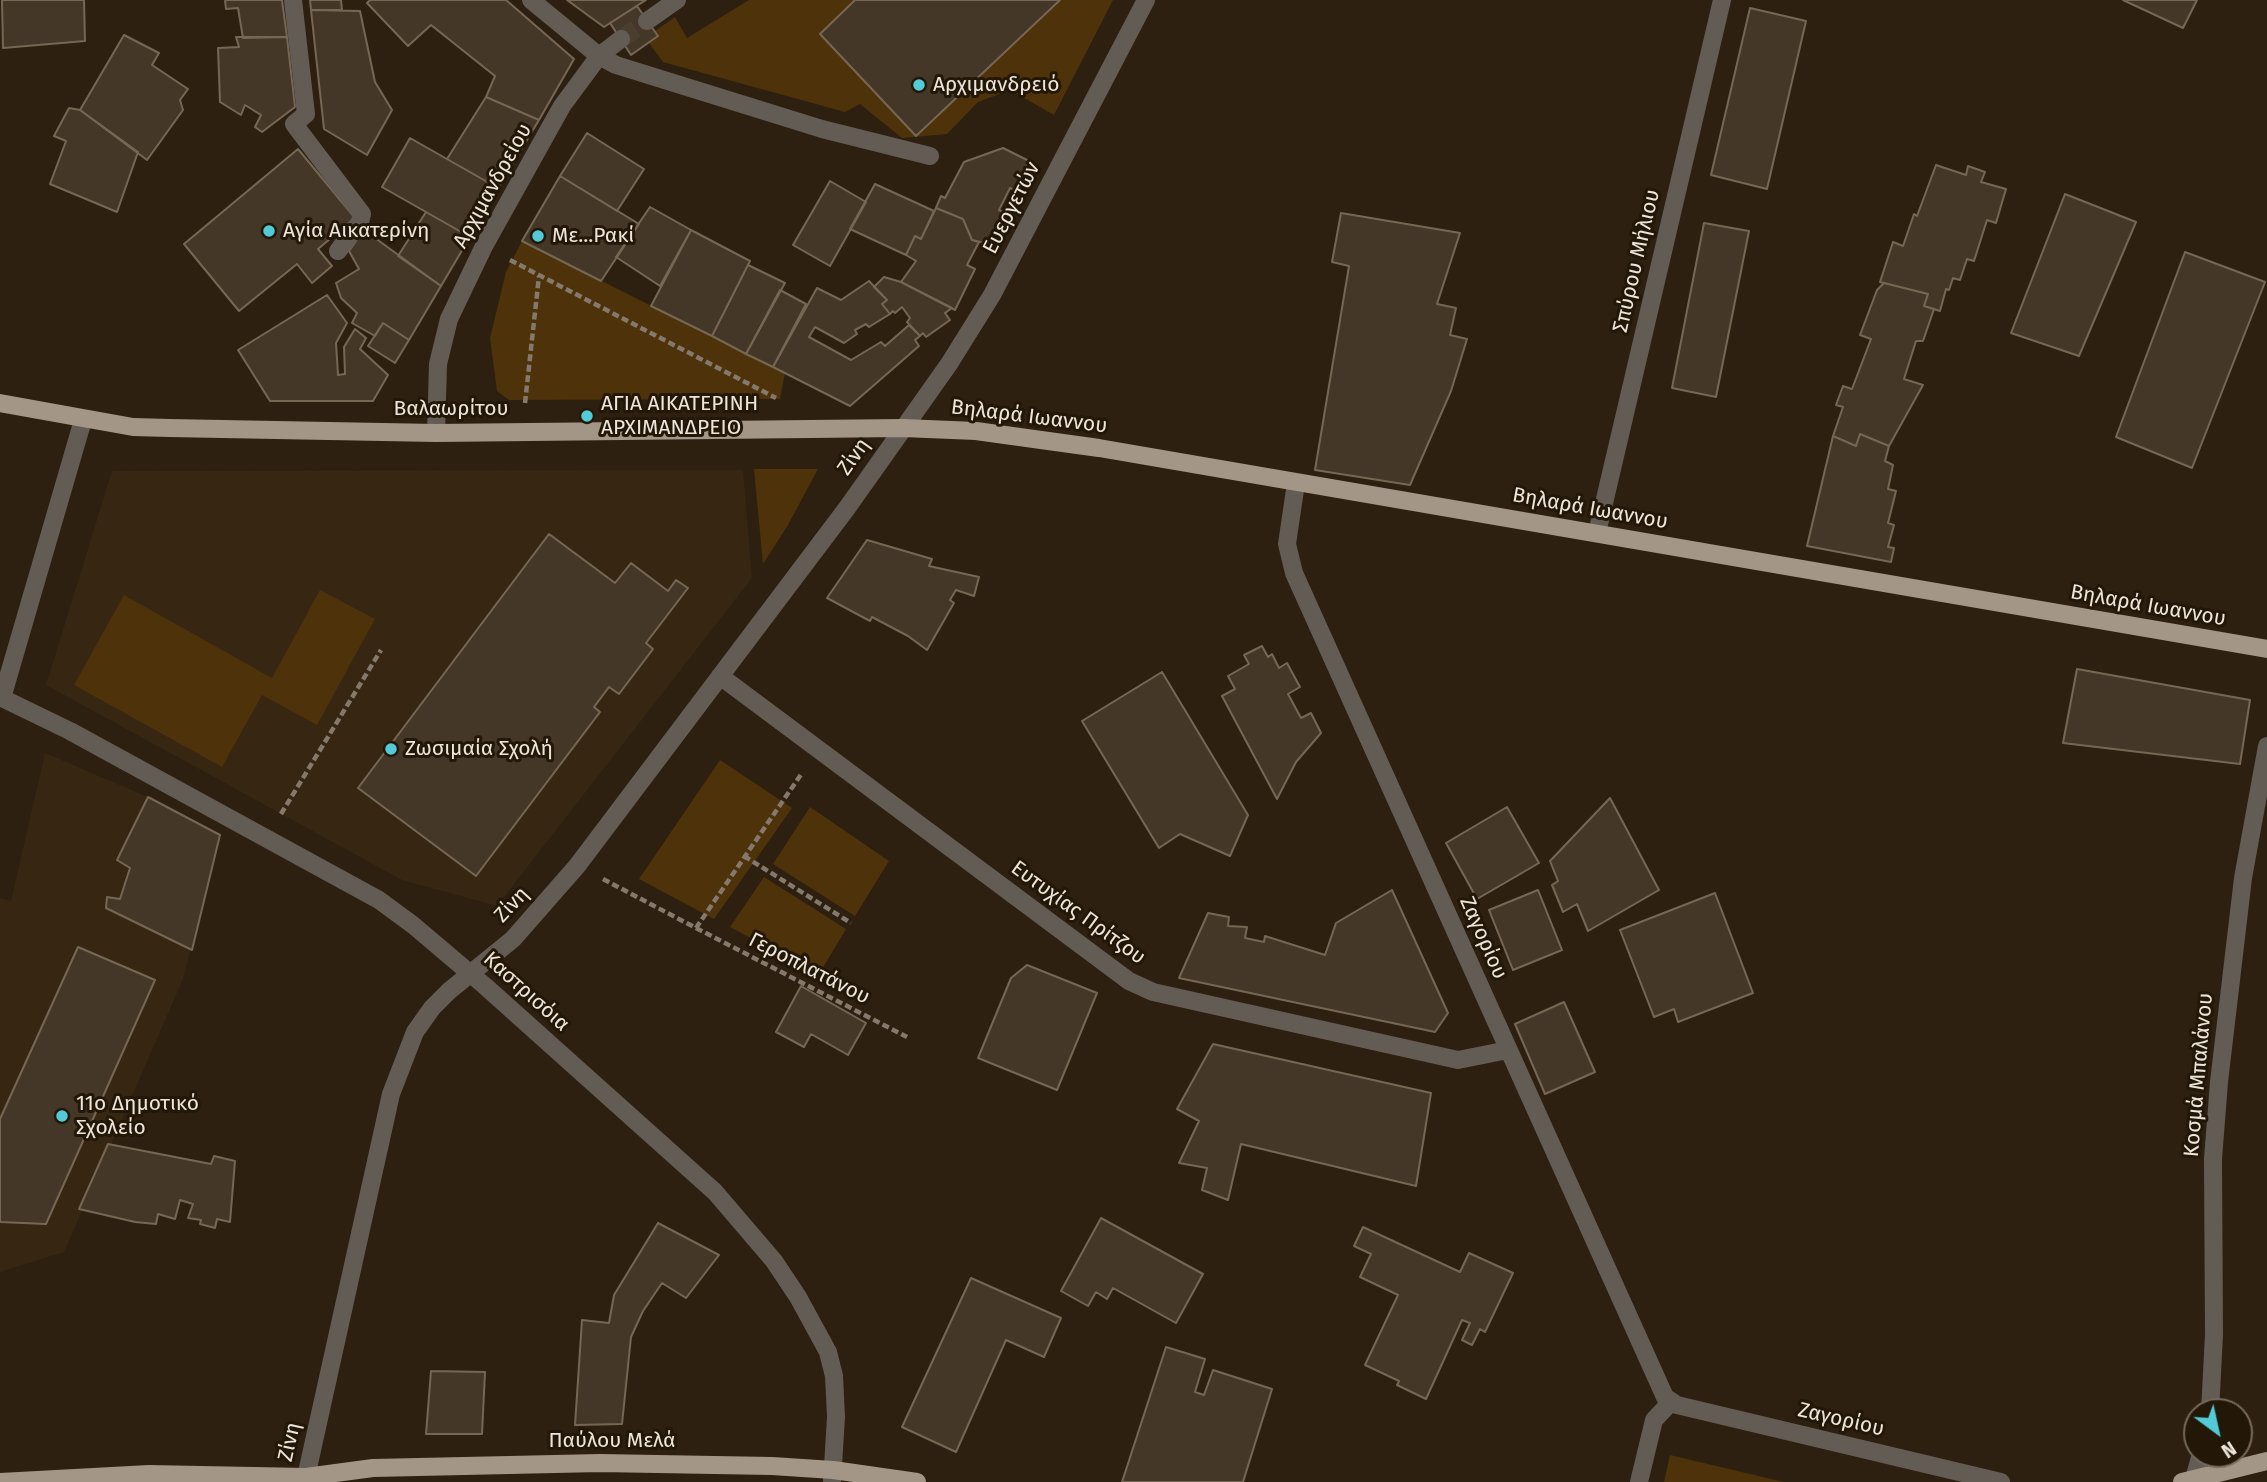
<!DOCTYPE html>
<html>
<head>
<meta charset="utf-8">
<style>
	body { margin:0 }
	#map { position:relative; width:2267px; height:1482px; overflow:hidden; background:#2d2010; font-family:"Fira Sans",sans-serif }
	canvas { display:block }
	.north { position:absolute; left:2183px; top:1398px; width:70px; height:70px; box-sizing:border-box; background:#231707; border:2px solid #74695c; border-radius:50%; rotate:147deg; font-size:19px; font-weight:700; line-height:28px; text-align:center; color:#ede5db }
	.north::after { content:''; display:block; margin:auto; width:24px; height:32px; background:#52cbd7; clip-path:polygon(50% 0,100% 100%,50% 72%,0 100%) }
</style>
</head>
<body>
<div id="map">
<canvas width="2267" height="1482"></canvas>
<div class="north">N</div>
</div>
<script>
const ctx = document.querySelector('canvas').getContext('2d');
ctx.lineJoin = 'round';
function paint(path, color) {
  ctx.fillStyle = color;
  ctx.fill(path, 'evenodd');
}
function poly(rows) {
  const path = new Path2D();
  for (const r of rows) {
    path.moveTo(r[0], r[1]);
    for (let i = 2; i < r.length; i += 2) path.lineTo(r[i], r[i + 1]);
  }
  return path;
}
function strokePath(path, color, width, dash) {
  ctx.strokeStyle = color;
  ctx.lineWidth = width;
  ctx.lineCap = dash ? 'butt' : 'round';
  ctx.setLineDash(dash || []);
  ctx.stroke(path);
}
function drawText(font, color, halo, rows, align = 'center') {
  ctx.font = font + ' "Fira Sans",sans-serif';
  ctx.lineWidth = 6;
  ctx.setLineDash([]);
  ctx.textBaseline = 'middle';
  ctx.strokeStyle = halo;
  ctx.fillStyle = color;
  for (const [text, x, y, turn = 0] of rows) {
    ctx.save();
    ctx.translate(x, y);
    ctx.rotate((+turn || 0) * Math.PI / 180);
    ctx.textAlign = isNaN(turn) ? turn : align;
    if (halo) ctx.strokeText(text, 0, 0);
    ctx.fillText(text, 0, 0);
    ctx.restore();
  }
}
const built = poly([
	[743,470,752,578,497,906,402,880,46,685,112,471],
	[45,753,148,797,220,835,183,979,64,1252,0,1272,0,898,11,901]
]);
const green = poly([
	[749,0,1113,0,1054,115,1010,90,978,102,947,134,902,138,860,104,845,112,663,62,649,43,658,36,655,31,675,17,687,38],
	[522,241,785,373,780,399,509,400,497,391,490,338,506,272],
	[754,469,818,469,788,525,763,564],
	[320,590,375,619,317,725,262,695,222,767,74,685,124,595,272,678],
	[720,760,792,808,714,919,639,879],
	[810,807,889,861,855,916,773,864],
	[764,877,846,929,819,974,730,927],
	[1670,1455,1784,1482,1664,1482]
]);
const building = poly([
	[2,0,84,0,85,41,3,48,2,0],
	[225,0,282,0,287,37,243,38,238,8,226,9,225,0],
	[310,0,341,0,342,10,311,10,310,0],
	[370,0,506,0,574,59,539,120,486,97,495,76,431,25,408,46,367,3,370,0],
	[567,0,646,0,604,27,567,0],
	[855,0,1060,0,916,136,820,34,855,0],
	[2123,0,2197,0,2183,28,2123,0],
	[637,6,658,36,631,55,610,23,637,6],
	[1750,8,1806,21,1767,189,1711,175,1750,8],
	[311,10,360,11,375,82,392,110,367,155,324,129,311,10],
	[124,35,159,53,152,65,188,89,180,100,183,110,147,160,80,110,124,35],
	[236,37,287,37,295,107,262,132,255,127,261,115,245,105,241,115,220,102,218,48,239,47,236,37],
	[486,97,539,120,498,188,447,159,486,97],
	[69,108,80,110,138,152,117,212,50,184,66,141,54,136,69,108],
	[587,133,644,169,617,211,560,176,587,133],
	[410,138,498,188,470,237,382,187,410,138],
	[1003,148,1029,161,1015,190,1010,188,999,210,1005,213,989,244,972,240,963,219,936,208,941,196,945,198,964,162,1003,148],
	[298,149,355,218,318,249,332,266,312,283,297,264,239,311,184,244,298,149],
	[1936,165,1966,175,1968,166,1985,172,1981,182,2006,189,1996,223,1987,220,1974,261,1967,259,1960,280,1953,278,1949,290,1946,289,1940,311,1924,306,1928,294,1880,282,1893,242,1903,246,1914,214,1917,216,1936,165],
	[560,176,639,224,601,281,522,241,560,176],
	[830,181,866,202,830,266,793,245,830,181],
	[875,184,934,211,921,239,915,236,906,255,850,229,875,184],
	[2065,194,2136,222,2079,356,2011,333,2065,194],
	[650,207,691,230,660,286,616,257,650,207],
	[936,208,963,219,972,240,979,242,967,265,975,269,955,310,901,282,916,261,906,255,915,236,921,239,936,208],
	[426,212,470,237,441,286,398,256,426,212],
	[1341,213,1460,233,1437,304,1456,308,1450,335,1467,339,1451,391,1410,485,1315,470,1349,266,1332,262,1341,213],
	[1704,223,1749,231,1716,397,1672,388,1704,223],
	[364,230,441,286,409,340,383,323,375,336,352,323,357,313,341,298,336,283,359,269,349,251,364,230],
	[691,230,750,261,712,336,651,306,691,230],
	[2185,252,2265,282,2192,468,2116,437,2185,252],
	[748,265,785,283,746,354,712,336,748,265],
	[884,277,901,282,952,308,945,313,950,320,926,337,923,333,920,336,907,322,910,318,902,307,895,313,893,311,890,314,882,304,887,300,874,287,884,277],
	[869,281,887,300,882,304,890,314,869,327,866,324,855,330,857,334,844,343,815,327,809,337,851,360,881,342,885,346,909,325,920,336,915,340,919,346,850,406,773,367,817,288,841,300,869,281],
	[1884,283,1928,294,1924,306,1934,309,1923,341,1916,341,1904,379,1923,385,1889,446,1860,434,1856,446,1833,436,1843,407,1836,405,1843,386,1852,389,1871,339,1860,335,1877,290,1884,283],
	[780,290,806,304,773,367,746,354,780,290],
	[327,295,347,323,336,343,338,375,345,374,344,347,355,329,366,338,360,349,388,375,373,401,270,401,238,350,327,295],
	[383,323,409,340,395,363,368,346,383,323],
	[1860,434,1889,446,1885,461,1893,465,1888,489,1896,491,1888,523,1894,525,1888,547,1894,548,1891,562,1807,546,1833,436,1856,446,1860,434],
	[549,534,615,583,631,563,668,591,676,580,688,588,646,643,653,649,619,694,609,687,594,707,600,712,476,876,358,788,549,534],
	[867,540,932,559,929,566,979,577,974,596,956,590,950,600,954,603,927,650,908,636,872,617,870,621,827,598,867,540],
	[1262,646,1268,657,1272,654,1279,668,1287,663,1300,687,1288,694,1301,718,1311,713,1321,733,1296,762,1277,799,1222,696,1235,689,1228,676,1249,664,1244,655,1262,646],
	[2077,669,2250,700,2240,764,2063,743,2077,669],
	[1162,672,1248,815,1230,856,1180,834,1159,848,1082,721,1162,672],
	[148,797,220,835,192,950,106,908,107,897,120,899,130,868,117,860,148,797],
	[1610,798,1659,890,1588,931,1577,904,1563,912,1552,885,1558,881,1550,861,1610,798],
	[1507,807,1539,863,1477,899,1446,843,1507,807],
	[1392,890,1448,1013,1435,1032,1179,978,1208,913,1229,917,1228,926,1247,927,1245,938,1264,942,1265,936,1325,955,1336,923,1392,890],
	[1538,890,1562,950,1513,970,1489,910,1538,890],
	[1715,893,1753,993,1678,1022,1674,1009,1654,1017,1620,930,1715,893],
	[78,947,155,980,46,1224,0,1222,0,1119,78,947],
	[1027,965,1097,993,1057,1090,978,1058,1011,978,1027,965],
	[801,986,866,1023,848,1055,811,1034,804,1047,776,1032,801,986],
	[1564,1002,1595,1072,1545,1094,1515,1024,1564,1002],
	[1213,1044,1431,1093,1416,1186,1241,1144,1228,1200,1202,1190,1207,1168,1179,1163,1199,1121,1177,1109,1213,1044],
	[108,1144,211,1164,214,1156,235,1161,230,1222,217,1219,215,1228,200,1224,201,1220,188,1218,193,1204,180,1200,175,1219,158,1214,156,1224,135,1222,79,1209,108,1144],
	[1101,1218,1203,1274,1176,1323,1113,1288,1107,1299,1096,1292,1088,1306,1061,1291,1101,1218],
	[658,1223,719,1255,686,1298,662,1283,643,1311,631,1337,622,1424,575,1425,582,1320,609,1323,614,1295,658,1223],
	[1363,1227,1460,1272,1469,1253,1513,1273,1485,1332,1480,1329,1472,1345,1462,1340,1470,1323,1462,1320,1426,1399,1397,1385,1399,1381,1365,1365,1398,1295,1360,1277,1371,1254,1354,1246,1363,1227],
	[971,1278,1061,1318,1044,1357,1006,1340,956,1452,902,1427,971,1278],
	[1166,1347,1205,1359,1195,1392,1204,1395,1213,1370,1272,1389,1243,1482,1122,1482,1166,1347],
	[431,1371,485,1372,482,1434,426,1434,431,1371]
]);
const minorTunnel = poly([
	[621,39,647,21]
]);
const path = poly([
	[510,260,776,398],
	[525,403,539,276],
	[281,814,381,650],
	[744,856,851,923],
	[603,879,696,928,802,773],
	[696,928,907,1037]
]);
const minor = poly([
	[293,0,306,114,294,124,362,214,360,222,338,251],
	[531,0,599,56,616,65,822,129,930,156],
	[647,21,677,0],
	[436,433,438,364,449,319,484,246,562,106,599,56,621,39],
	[1296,483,1287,544,1294,573,1665,1397,1677,1405,2001,1482],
	[1597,533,1722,0],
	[720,676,1129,981,1153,992,1458,1060,1508,1050],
	[0,697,70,731,379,900,413,925,485,986,715,1192,774,1261,798,1297,828,1352,834,1376,836,1417,832,1482],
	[2,698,83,420],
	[2210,1412,2214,1334,2213,1159,2219,1082,2243,878,2267,746],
	[306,1477,391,1094,415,1032,432,1008,449,991,513,939,577,866,847,508,920,405,949,364,992,295,1146,0],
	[2194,1479,2201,1454],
	[1639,1482,1654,1420,1671,1402]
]);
const major = poly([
	[0,403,133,427,169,428,436,433,903,428,976,431,1099,448,2267,649],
	[0,1482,149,1474,306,1477,373,1468,600,1463,772,1466,833,1470,917,1482],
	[2182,1482,2267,1461]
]);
const markers = [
	[919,85,7,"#52cbd7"],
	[269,231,7,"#52cbd7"],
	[538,236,7,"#52cbd7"],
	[587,416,7,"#52cbd7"],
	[391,749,7,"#52cbd7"],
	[62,1116,7,"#52cbd7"]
];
const poiNames = [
	["Αρχιμανδρειό",933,85],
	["Αγία Αικατερίνη",283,231],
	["Με...Ρακί",552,236],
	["ΑΓΙΑ ΑΙΚΑΤΕΡΙΝΗ",601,404],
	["ΑΡΧΙΜΑΝΔΡΕΙΟ",601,428],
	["Ζωσιμαία Σχολή",405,749],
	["11ο Δημοτικό",76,1104],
	["Σχολείο",76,1128]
];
const streetNames = [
	["Αρχιμανδρείου",493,186,-61],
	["Ευεργετών",1012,208,-63],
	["Σπύρου Μήλιου",1637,261,-77],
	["Βαλαωρίτου",451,409],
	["Βηλαρά Ιωαννου",1029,417,7],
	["Ζίνη",854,457,-55],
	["Βηλαρά Ιωαννου",1590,509,10],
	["Βηλαρά Ιωαννου",2148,606,10],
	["Ζίνη",512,905,-47],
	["Ευτυχίας Πρίτζου",1078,913,36],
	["Ζαγορίου",1483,938,66],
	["Γεροπλατάνου",809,969,27],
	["Καστρισόια",526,992,42],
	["Κοσμά Μπαλάνου",2199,1075,-85],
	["Ζαγορίου",1841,1420,13],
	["Παύλου Μελά",612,1441],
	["Ζίνη",290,1442,-77]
];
paint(built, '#372611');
paint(green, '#4e320a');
paint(building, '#453727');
strokePath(building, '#766755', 2);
strokePath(minorTunnel, '#4a3e2e', 18, [18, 9]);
strokePath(path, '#84796c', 4.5, [7, 3.5]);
strokePath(minor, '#635c55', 18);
strokePath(major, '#a39686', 18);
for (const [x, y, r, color] of markers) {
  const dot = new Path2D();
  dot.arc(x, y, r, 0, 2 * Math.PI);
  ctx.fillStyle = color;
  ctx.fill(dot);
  strokePath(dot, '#231707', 2.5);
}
drawText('21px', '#ede5db', '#231707', poiNames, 'left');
drawText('21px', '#ede5db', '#231707', streetNames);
</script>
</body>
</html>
